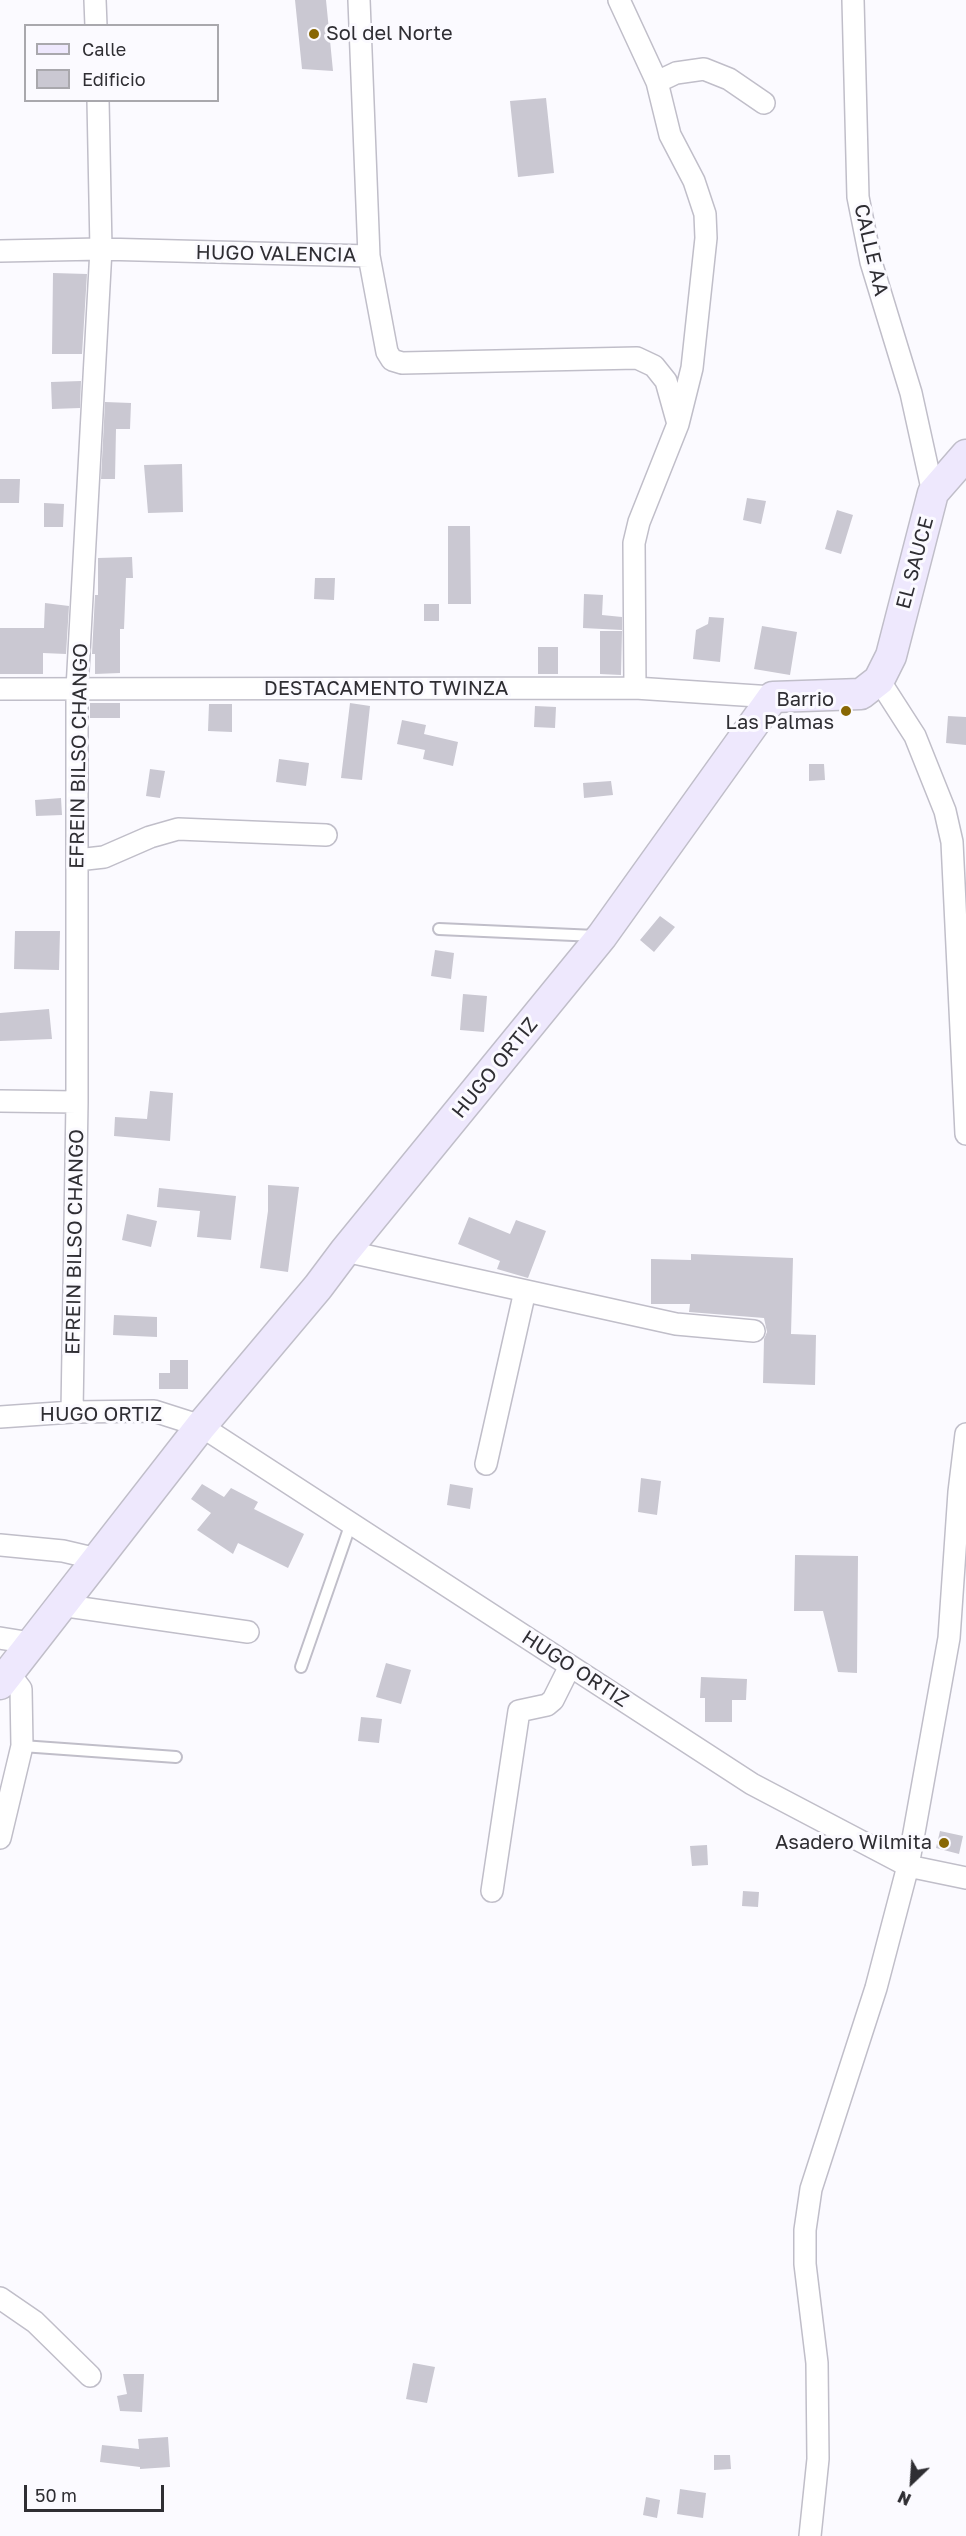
<!DOCTYPE html>
<html>
<head>
<meta charset="utf-8">
<style>
	body { margin:0 }
	#map { position:relative; width:966px; height:2536px; overflow:hidden; background:#fbfaff; font-family:"Golos Text",sans-serif }
	canvas { display:block }
	.legend { position:absolute; left:24px; top:24px; width:195px; height:78px; box-sizing:border-box; background:#fbfaff; border:2px solid #a9a8ad; margin:0; padding:8px 10px; list-style:none; font-size:18px; color:#2f2e33 }
	.legend li { display:flex; align-items:center; gap:12px; height:30px }
	.legend b { width:30px; border:2px solid #a9a8ad }
	.north { position:absolute; left:882px; top:2452px; width:60px; height:60px; -webkit-text-stroke:4px #fbfaff; paint-order:stroke; rotate:205deg; font-size:16px; font-weight:700; line-height:24px; text-align:center; color:#2f2e33 }
	.north::after { content:''; display:block; margin:auto; width:21px; height:27px; background:#2f2e33; clip-path:polygon(50% 0,100% 100%,50% 72%,0 100%) }
	.scale { position:absolute; left:24px; top:2485px; width:140px; height:27px; box-sizing:border-box; border:3px solid #2f2e33; border-top:0; padding-left:8px; font-size:18px; line-height:21px; white-space:nowrap; color:#2f2e33; -webkit-text-stroke:4px #fbfaff; paint-order:stroke }
</style>
</head>
<body>
<div id="map">
<canvas width="966" height="2536"></canvas>
<ul class="legend">
<li><b style="height:8px;background:#eee8fd"></b>Calle</li>
<li><b style="height:16px;background:#cac8d2"></b>Edificio</li>
</ul>
<div class="north">N</div>
<div class="scale">50 m</div>
</div>
<script>
const ctx = document.querySelector('canvas').getContext('2d');
ctx.lineJoin = 'round';
function paint(path, color) {
  ctx.fillStyle = color;
  ctx.fill(path, 'evenodd');
}
function poly(rows) {
  const path = new Path2D();
  for (const r of rows) {
    path.moveTo(r[0], r[1]);
    for (let i = 2; i < r.length; i += 2) path.lineTo(r[i], r[i + 1]);
  }
  return path;
}
function strokePath(path, color, width, dash) {
  ctx.strokeStyle = color;
  ctx.lineWidth = width;
  ctx.lineCap = dash ? 'butt' : 'round';
  ctx.setLineDash(dash || []);
  ctx.stroke(path);
}
function drawText(font, color, halo, rows, align = 'center') {
  ctx.font = font + ' "Golos Text",sans-serif';
  ctx.lineWidth = 6;
  ctx.setLineDash([]);
  ctx.textBaseline = 'middle';
  ctx.strokeStyle = halo;
  ctx.fillStyle = color;
  for (const [text, x, y, turn = 0] of rows) {
    ctx.save();
    ctx.translate(x, y);
    ctx.rotate((+turn || 0) * Math.PI / 180);
    ctx.textAlign = isNaN(turn) ? turn : align;
    if (halo) ctx.strokeText(text, 0, 0);
    ctx.fillText(text, 0, 0);
    ctx.restore();
  }
}
const building = poly([
	[295,0,326,0,333,71,302,69],
	[546,98,554,173,518,177,510,101],
	[53,273,87,274,82,354,52,354],
	[81,381,80,408,52,409,51,382],
	[105,402,131,403,130,429,116,429,115,479,101,479],
	[182,464,183,512,148,513,144,465],
	[0,479,20,479,19,503,0,503],
	[747,498,766,501,761,524,743,520],
	[44,503,64,504,63,527,44,527],
	[837,510,853,515,841,554,825,549],
	[448,526,470,526,471,604,448,604],
	[132,557,133,578,126,578,124,629,120,629,120,673,95,674,95,654,92,654,95,595,98,595,98,558],
	[315,578,335,578,334,600,314,599],
	[584,594,603,595,602,615,622,617,622,630,583,628],
	[45,603,69,606,66,654,43,653,43,674,0,674,0,628,44,628],
	[424,604,439,604,439,621,424,621],
	[709,617,724,618,720,662,693,659,696,630,708,624],
	[762,626,797,632,790,675,754,669],
	[600,631,622,631,621,675,600,674],
	[538,647,558,647,558,674,538,674],
	[90,703,120,703,120,718,90,718],
	[350,703,370,706,362,780,341,778],
	[209,704,232,704,232,732,208,731],
	[535,706,556,707,555,728,534,727],
	[948,716,966,717,966,745,946,743],
	[402,720,426,725,424,734,458,742,453,766,423,759,425,750,397,744],
	[279,759,309,763,306,786,276,782],
	[809,764,824,764,825,780,809,781],
	[150,769,165,771,160,798,146,796],
	[611,781,613,795,584,798,583,783],
	[61,798,62,815,36,816,35,800],
	[660,916,675,927,654,952,640,940],
	[15,931,60,931,59,970,14,969],
	[435,950,454,953,451,979,431,976],
	[463,994,487,996,484,1032,460,1030],
	[49,1009,52,1039,0,1041,0,1013],
	[150,1091,173,1093,170,1141,114,1136,115,1117,147,1119],
	[268,1185,299,1187,288,1272,260,1268,268,1211],
	[159,1188,236,1196,231,1240,197,1237,200,1211,157,1207],
	[127,1214,157,1221,151,1247,122,1240],
	[469,1217,510,1234,516,1220,546,1231,528,1278,497,1269,500,1261,458,1244],
	[691,1254,793,1258,791,1334,816,1335,815,1385,763,1383,764,1339,767,1332,764,1318,689,1312,690,1304,651,1304,651,1259,691,1260],
	[114,1315,157,1317,157,1337,113,1335],
	[170,1360,188,1360,188,1389,159,1389,159,1373,170,1373],
	[641,1478,661,1481,657,1515,638,1512],
	[202,1484,224,1497,231,1488,258,1502,254,1509,304,1534,288,1568,238,1543,233,1554,197,1530,211,1513,191,1499],
	[450,1484,473,1488,470,1509,447,1505],
	[795,1555,858,1556,857,1673,838,1672,823,1611,794,1611],
	[386,1663,411,1670,401,1704,376,1697],
	[701,1677,747,1679,746,1700,732,1700,732,1722,705,1722,705,1698,700,1698],
	[361,1717,382,1719,379,1743,358,1741],
	[940,1831,963,1836,959,1854,936,1848],
	[707,1845,708,1865,692,1866,690,1846],
	[743,1891,759,1892,758,1907,742,1906],
	[413,2363,435,2367,427,2403,406,2399],
	[123,2374,144,2374,142,2412,120,2411,117,2396,127,2394],
	[168,2437,170,2467,140,2469,140,2467,100,2462,102,2445,139,2449,138,2439],
	[714,2455,730,2455,731,2469,714,2470],
	[680,2489,706,2493,703,2518,677,2514],
	[646,2497,660,2500,657,2518,643,2515]
]);
const lane = poly([
	[439,929,596,936],
	[301,1667,351,1523],
	[22,1746,176,1757]
]);
const street = poly([
	[95,0,96,26],
	[359,0,369,256],
	[619,0,657,82,670,135,694,181,705,214,706,238,692,368,678,424,639,522,634,543,635,688],
	[853,0,858,197,871,262,911,393,933,493],
	[657,82,676,73,704,69,729,79,764,103],
	[0,251,101,249,369,256,387,352,392,360,402,363,637,358,654,366,666,381,678,424],
	[879,680,915,736,945,811,952,842,966,1134],
	[0,689,635,688,773,697],
	[77,860,104,857,150,837,178,829,326,835],
	[0,1101,77,1102],
	[345,1251,676,1324,754,1331],
	[72,1412,77,1102,77,689,101,249,98,100],
	[0,1417,72,1412,154,1411,201,1426,752,1784,908,1866,966,1878],
	[486,1464,525,1291],
	[0,1545,63,1551,97,1559],
	[60,1605,248,1632],
	[0,1638,31,1643],
	[0,1838,22,1746,21,1689,8,1672],
	[492,1891,519,1711,547,1705,553,1700,570,1666],
	[0,2298,35,2322,90,2376],
	[810,2536,818,2459,817,2363,805,2264,805,2230,811,2189,876,1988,908,1866,949,1638,959,1492,966,1434]
]);
const secondary = poly([
	[0,1684,201,1426,318,1287,345,1251,602,936,773,697,861,694,879,680,891,656,933,493,966,455]
]);
const markers = [
	[314,34,6,"#886704"],
	[846,711,6,"#886704"],
	[944,1843,6,"#886704"]
];
const poiNames = [
	["Sol del Norte",326,34,"left"],
	["Barrio",834,700],
	["Las Palmas",834,723],
	["Asadero Wilmita",932,1843]
];
const streetNames = [
	["CALLE AA",871,250,77],
	["HUGO VALENCIA",276,254,1],
	["EL SAUCE",915,563,-75],
	["DESTACAMENTO TWINZA",386,689],
	["EFREIN BILSO CHANGO",79,756,-89],
	["HUGO ORTIZ",495,1068,-51],
	["EFREIN BILSO CHANGO",75,1242,-89],
	["HUGO ORTIZ",101,1415],
	["HUGO ORTIZ",575,1669,33]
];
paint(building, '#cac8d2');
strokePath(lane, '#c0bec9', 14);
strokePath(street, '#c0bec9', 24);
strokePath(secondary, '#c0bec9', 33);
strokePath(lane, '#fff', 10);
strokePath(street, '#fff', 21);
strokePath(secondary, '#eee8fd', 30);
for (const [x, y, r, color] of markers) {
  const dot = new Path2D();
  dot.arc(x, y, r, 0, 2 * Math.PI);
  ctx.fillStyle = color;
  ctx.fill(dot);
  strokePath(dot, '#fbfaff', 2);
}
drawText('20px', '#2f2e33', '#fbfaff', poiNames, 'right');
drawText('20px', '#2f2e33', '#fbfaff', streetNames);
</script>
</body>
</html>
